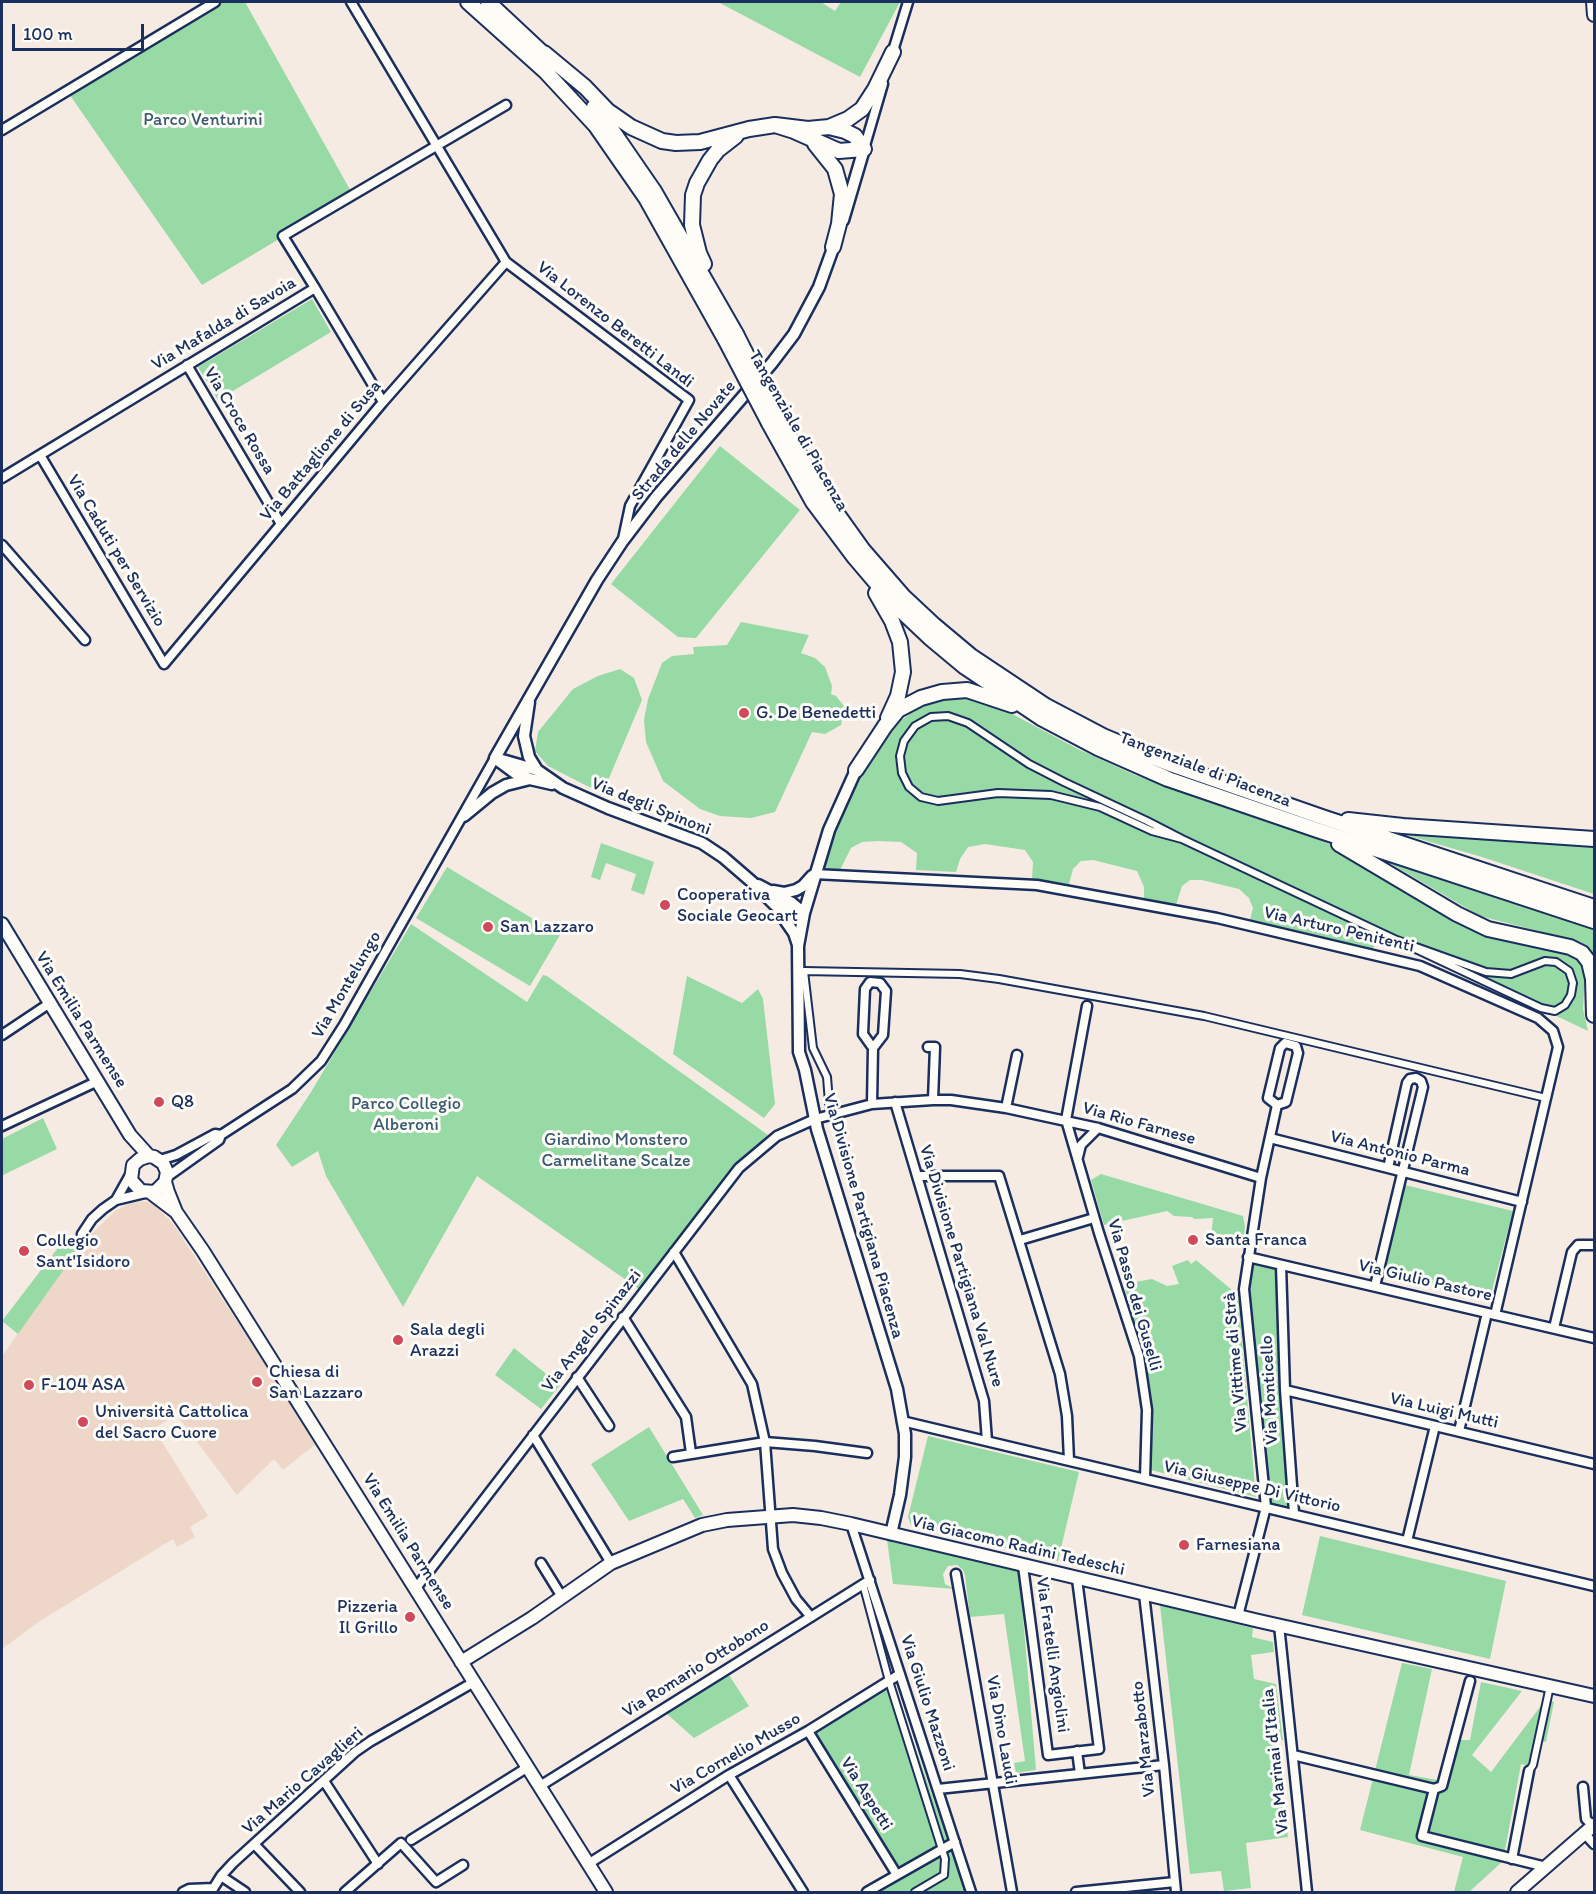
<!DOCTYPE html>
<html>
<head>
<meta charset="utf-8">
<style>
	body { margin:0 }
	#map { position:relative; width:1596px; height:1894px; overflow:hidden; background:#f6ebe2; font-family:Itim,sans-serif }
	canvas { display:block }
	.frame { position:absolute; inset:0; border:3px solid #1b2f5e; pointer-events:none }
	.scale { position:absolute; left:12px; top:24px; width:132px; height:27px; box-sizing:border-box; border:3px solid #1b2f5e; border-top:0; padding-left:8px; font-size:18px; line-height:21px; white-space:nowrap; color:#1b2f5e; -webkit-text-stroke:4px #fdfcf7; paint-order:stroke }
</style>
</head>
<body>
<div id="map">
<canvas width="1596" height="1894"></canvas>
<div class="frame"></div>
<div class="scale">100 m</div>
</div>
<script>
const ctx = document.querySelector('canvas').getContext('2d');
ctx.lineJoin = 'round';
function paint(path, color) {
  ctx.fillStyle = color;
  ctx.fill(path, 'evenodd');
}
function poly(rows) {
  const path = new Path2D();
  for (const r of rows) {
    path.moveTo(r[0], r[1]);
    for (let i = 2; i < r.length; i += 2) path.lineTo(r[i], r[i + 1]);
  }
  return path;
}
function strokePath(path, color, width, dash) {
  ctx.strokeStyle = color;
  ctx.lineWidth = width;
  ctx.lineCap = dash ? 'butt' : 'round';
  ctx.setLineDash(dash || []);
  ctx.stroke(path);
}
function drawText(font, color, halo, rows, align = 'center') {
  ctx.font = font + ' Itim,sans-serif';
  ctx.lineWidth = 6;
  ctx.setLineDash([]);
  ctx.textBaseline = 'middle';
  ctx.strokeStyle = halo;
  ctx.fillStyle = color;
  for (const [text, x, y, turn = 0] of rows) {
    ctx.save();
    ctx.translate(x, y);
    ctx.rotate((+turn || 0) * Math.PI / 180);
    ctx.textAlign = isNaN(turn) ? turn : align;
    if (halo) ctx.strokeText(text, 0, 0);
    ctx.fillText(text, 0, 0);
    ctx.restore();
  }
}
const built = poly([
	[142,1201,153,1203,174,1225,317,1443,283,1470,274,1459,237,1495,176,1414,154,1429,208,1516,190,1527,195,1537,177,1547,173,1539,40,1621,2,1649,2,1356,81,1244,115,1211,128,1204]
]);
const green = poly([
	[215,2,245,2,353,195,202,285,67,91],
	[718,2,821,2,835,11,841,2,900,2,860,77],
	[312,299,331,332,218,400,198,367],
	[720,446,800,510,696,638,678,637,611,584],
	[741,622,809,635,801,653,815,658,825,667,832,686,831,694,836,696,844,706,841,725,825,734,812,732,775,812,751,818,720,816,700,809,663,781,646,742,644,720,648,699,662,663,672,656,694,654,693,647,727,645],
	[620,669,634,678,642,700,604,790,589,787,548,766,535,751,538,732,573,689,598,676],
	[946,698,974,699,1003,709,1078,749,1135,775,1315,838,1368,861,1409,895,1488,929,1583,954,1585,975,1583,1009,1588,1031,1447,964,1376,943,1372,950,1250,920,1253,908,1249,898,1239,889,1202,880,1190,880,1182,886,1176,905,1144,899,1144,887,1137,871,1093,860,1081,861,1073,869,1069,884,1032,879,1033,862,1025,850,985,844,968,847,960,859,956,872,916,870,917,853,901,842,878,841,862,842,851,848,840,870,826,868,823,865,841,816,859,779,872,762,896,724,924,704],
	[1379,827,1594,845,1594,894,1482,857],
	[601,843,654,862,644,895,631,890,636,874,606,863,600,880,591,877],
	[1369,851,1594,926,1594,958,1581,942,1480,916],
	[447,867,560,935,530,986,416,918],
	[411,924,527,1002,543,975,547,976,768,1135,639,1289,477,1176,403,1307,326,1176,318,1151,292,1167,276,1145,311,1092],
	[687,976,742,1003,758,989,763,999,775,1104,764,1118,673,1054],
	[43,1118,57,1149,3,1175,2,1172,2,1139],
	[1101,1174,1243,1216,1245,1226,1243,1248,1211,1238,1213,1218,1194,1219,1192,1217,1174,1216,1167,1211,1104,1225,1091,1180],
	[1405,1185,1513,1211,1490,1298,1384,1274],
	[64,1240,77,1251,18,1334,2,1321],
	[1188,1260,1191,1264,1196,1260,1238,1295,1256,1497,1151,1470,1150,1411,1142,1358,1124,1284,1152,1279,1167,1286,1179,1284,1172,1266],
	[1254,1262,1278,1267,1290,1508,1269,1504,1248,1288],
	[514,1348,560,1385,541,1409,495,1375],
	[649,1427,703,1515,695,1518,683,1499,629,1521,591,1464],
	[928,1436,1079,1472,1058,1561,911,1525,908,1517],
	[1320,1536,1506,1581,1490,1659,1302,1615],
	[887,1540,1019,1570,1036,1770,1016,1773,1014,1763,1025,1761,1004,1614,970,1617,965,1575,963,1570,957,1565,948,1566,943,1574,945,1584,955,1589,893,1584],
	[1160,1605,1253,1628,1252,1637,1273,1642,1274,1652,1251,1655,1254,1679,1276,1684,1283,1740,1276,1740,1288,1837,1246,1843,1251,1888,1224,1891,1221,1871,1190,1874],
	[1402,1663,1432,1669,1409,1775,1449,1782,1460,1740,1470,1740,1481,1682,1522,1691,1472,1755,1491,1772,1546,1699,1554,1702,1546,1742,1536,1740,1530,1766,1521,1764,1503,1861,1469,1892,1454,1892,1463,1857,1360,1830],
	[729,1675,749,1706,694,1738,667,1714],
	[894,1686,965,1890,960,1892,872,1892,896,1875,808,1731]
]);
const pedestrian = poly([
	[1182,839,1152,831,1100,807,1051,795,998,793,938,801,921,797,909,787,902,773,900,756,904,741,915,726,931,717,948,716,968,723,1029,764,1064,782,1147,821,1182,839,1541,1008,1555,1011,1565,1005,1571,995,1573,983,1569,971,1556,962,1545,961,1511,974,1486,972,1391,938],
	[830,1115,827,1077,813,1048,804,971,960,974,999,979,1204,1016,1546,1098],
	[863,1584,889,1681,945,1859,944,1875,915,1892],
	[1529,1771,1533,1765,1550,1686]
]);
const minor = poly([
	[351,2,506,262,689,400,630,506,623,539],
	[892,54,908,2],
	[2,130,215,2],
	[864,149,883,84],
	[315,288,383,402],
	[187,365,281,524],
	[40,455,164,664,383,402,506,262],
	[2,478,315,288,283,236,506,105],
	[2,545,85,640],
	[814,874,1037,885,1217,918,1420,966,1538,1018,1553,1031,1558,1047,1495,1315],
	[1087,1006,1066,1120,1099,1233,1139,1356,1147,1410,1145,1478],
	[2,1035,50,1003],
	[928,1047,935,1047,933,1100],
	[895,1102,984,1401,987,1441],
	[872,1104,873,1048,883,1035,886,991,880,983,870,982,865,989,863,1034,873,1048],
	[1006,1108,1017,1055],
	[2,1126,98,1081],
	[1270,1138,1522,1202],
	[1078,1157,1081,1145,1098,1128],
	[160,1160,176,1155,215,1134,221,1135],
	[917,1176,999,1176,1060,1374,1067,1416,1069,1460],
	[167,1177,219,1140,221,1135,292,1089,321,1061,344,1025,495,758],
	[116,1200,130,1175],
	[82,1234,92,1219,103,1209,116,1200,145,1193],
	[1020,1240,1094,1218],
	[674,1252,752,1384,765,1442,773,1549,782,1573,796,1599,811,1617],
	[1248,1257,1594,1338],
	[1281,1265,1285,1390,1294,1513],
	[1375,1286,1423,1087,1421,1081,1416,1078,1410,1079,1407,1083,1388,1168],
	[623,1317,686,1417,691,1453],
	[1554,1328,1572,1252,1578,1245,1594,1245],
	[577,1377,609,1426],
	[1285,1390,1594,1464],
	[902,1421,1594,1586],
	[1459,1431,1487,1313],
	[533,1435,611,1563],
	[673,1457,765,1442,815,1446,867,1453],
	[851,1524,971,1892],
	[1407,1541,1435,1426],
	[541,1563,562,1597],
	[1023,1566,1048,1755,1099,1749,1077,1579],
	[956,1574,1012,1892],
	[416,1588,739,1168,777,1136,815,1119,872,1104,933,1100,951,1100,1006,1108,1098,1128,1261,1178],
	[1144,1594,1164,1765,1176,1892],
	[1238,1616,1266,1507,1244,1289,1261,1178,1277,1105,1286,1102,1298,1053,1296,1046,1285,1043,1280,1048,1268,1098,1277,1105],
	[1279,1625,1307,1892],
	[808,1731,897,1875],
	[1077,1751,1080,1774],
	[1293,1755,1434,1789],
	[729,1775,803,1892],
	[324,1781,378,1864],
	[540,1786,870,1580],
	[1583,1787,1586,1819,1593,1826],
	[938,1789,1164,1765],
	[1434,1789,1422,1836,1546,1867],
	[1434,1789,1442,1786,1470,1681],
	[1585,1834,1594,1844],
	[411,1840,528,1767],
	[255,1845,300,1892],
	[1512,1859,1529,1771],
	[588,1864,729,1775,808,1731,900,1674],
	[221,1876,245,1892],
	[183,1892,189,1889,213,1888],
	[211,1892,221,1876,233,1863,355,1752,371,1741,474,1682],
	[345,1892,401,1843,436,1882,463,1865],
	[867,1892,955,1842],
	[1076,1892,1175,1882]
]);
const tertiary = poly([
	[843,220,864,149],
	[529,702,524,736,529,757,537,770],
	[495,758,597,580,622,542,657,496,772,363,794,334,819,287,836,240],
	[495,758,537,770,563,788,608,808,702,843,723,857,752,882,775,905,788,912,804,913],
	[496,759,515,773,530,779,552,784],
	[856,770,829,830,804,913,798,946,799,1052,805,1070,817,1129,897,1389,905,1434,905,1457,900,1495,891,1534],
	[464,816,492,793,506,785,530,779],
	[758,885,792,903,804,913],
	[773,891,784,893,796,890,803,886,812,876],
	[778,910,794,933,798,945]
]);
const secondary = poly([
	[1593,2,1594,15],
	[2,924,130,1135,149,1156],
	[165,1182,155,1192,141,1191,131,1180,133,1165,140,1159,149,1156,154,1157,163,1163,167,1172,165,1182,168,1192,176,1212],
	[151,1193,176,1212,203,1251,606,1892],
	[461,1662,532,1618,611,1563,702,1525,727,1520,793,1515,821,1518,851,1524,1259,1621,1594,1696],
	[1517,1892,1594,1825]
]);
const trunk = poly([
	[468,2,545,71,596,126,646,198,725,339],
	[488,2,548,58],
	[544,53,585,87,608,111,631,127,662,141,676,143,700,142,749,129,775,125,808,129,829,127,845,131,855,136,864,149,839,151,794,131,775,125],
	[594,107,603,117,654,191,736,334],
	[829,127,848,119,862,109,875,89,893,52],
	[815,144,835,169,842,194,839,224,833,247],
	[704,264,699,253,692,225,693,195,697,183,710,160,718,150,736,136],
	[777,415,823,494,863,550,903,596,934,625,971,656,1046,706,1103,736,1170,764,1322,817,1594,907],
	[769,423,813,502,855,558,895,605,929,637,965,667,1041,718,1098,748,1168,779,1317,830,1594,921],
	[876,593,892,621,900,642,903,672,898,696,888,718],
	[856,770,885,726,898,710,921,698,942,692,967,690,1012,705],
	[1348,820,1403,826,1594,839],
	[1339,844,1457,914,1488,929,1570,947,1582,953,1589,962,1593,979,1594,1015]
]);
const trunkBridge = poly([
	[736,334,777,415],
	[725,339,769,423]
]);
const markers = [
	[744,713,6,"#d1495b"],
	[665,905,6,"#d1495b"],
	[488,927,6,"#d1495b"],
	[159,1102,6,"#d1495b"],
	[1193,1240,6,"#d1495b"],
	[24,1251,6,"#d1495b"],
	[398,1340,6,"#d1495b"],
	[257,1382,6,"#d1495b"],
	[29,1385,6,"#d1495b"],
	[83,1422,6,"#d1495b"],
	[1184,1545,6,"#d1495b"],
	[410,1617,6,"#d1495b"]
];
const parkNames = [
	["Parco Venturini",203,120],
	["Parco Collegio",406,1104],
	["Alberoni",406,1125],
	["Giardino Monstero",616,1140],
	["Carmelitane Scalze",616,1161]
];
const streetNames = [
	["Via Mafalda di Savoia",224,324,-31],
	["Via Lorenzo Beretti Landi",615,325,38],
	["Via Croce Rossa",239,421,59],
	["Tangenziale di Piacenza",798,431,60],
	["Strada delle Novate",684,441,-50],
	["Via Battaglione di Susa",321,451,-50],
	["Via Caduti per Servizio",116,551,59],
	["Tangenziale di Piacenza",1205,770,21],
	["Via degli Spinoni",651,807,22],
	["Via Arturo Penitenti",1339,930,13],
	["Via Montelungo",347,985,-60],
	["Via Emilia Parmense",81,1020,58],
	["Via Rio Farnese",1139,1124,16],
	["Via Antonio Parma",1400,1154,14],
	["Via Divisione Partigiana Piacenza",863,1216,74],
	["Via Divisione Partigiana Val Nure",961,1266,73],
	["Via Giulio Pastore",1425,1281,13],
	["Via Passo dei Guselli",1134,1295,74],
	["Via Angelo Spinazzi",592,1331,-52],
	["Via Vittime di Strà",1236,1362,-95],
	["Via Monticello",1270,1390,-93],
	["Via Luigi Mutti",1444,1411,13],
	["Via Giuseppe Di Vittorio",1252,1487,13],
	["Via Emilia Parmense",408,1542,58],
	["Via Giacomo Radini Tedeschi",1018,1546,13],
	["Via Fratelli Angiolini",1052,1655,82],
	["Via Romario Ottobono",696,1669,-32],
	["Via Giulio Mazzoni",927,1703,72],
	["Via Dino Laudi",1001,1730,80],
	["Via Marzabotto",1144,1739,-96],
	["Via Cornelio Musso",736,1754,-30],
	["Via Marinai d'Italia",1276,1761,-96],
	["Via Mario Cavaglieri",303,1781,-41],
	["Via Aspetti",866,1794,58]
];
const poiNames = [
	["G. De Benedetti",756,713],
	["Cooperativa",677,895],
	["Sociale Geocart",677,916],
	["San Lazzaro",500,927],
	["Q8",171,1102],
	["Santa Franca",1205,1240],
	["Collegio",36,1241],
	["Sant'Isidoro",36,1262],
	["Sala degli",410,1330],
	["Arazzi",410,1351],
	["Chiesa di",269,1372],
	["San Lazzaro",269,1393],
	["F-104 ASA",41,1385],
	["Università Cattolica",95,1412],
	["del Sacro Cuore",95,1433],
	["Farnesiana",1196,1545],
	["Pizzeria",398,1607,"right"],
	["Il Grillo",398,1628,"right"]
];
paint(built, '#eed7c9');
paint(green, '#97daa5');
strokePath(pedestrian, '#1b2f5e', 10);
strokePath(minor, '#1b2f5e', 13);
strokePath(tertiary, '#1b2f5e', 15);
strokePath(secondary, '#1b2f5e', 16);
strokePath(trunk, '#1b2f5e', 18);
strokePath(pedestrian, '#fdfcf7', 6);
strokePath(minor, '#fdfcf7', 8);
strokePath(tertiary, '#fdfcf7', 10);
strokePath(secondary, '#fdfcf7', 12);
strokePath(trunk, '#fdfcf7', 14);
strokePath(trunkBridge, '#1b2f5e', 18, []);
strokePath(trunkBridge, '#fdfcf7', 14);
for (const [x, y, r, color] of markers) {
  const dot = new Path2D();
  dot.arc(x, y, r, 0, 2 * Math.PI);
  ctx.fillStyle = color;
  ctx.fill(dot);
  strokePath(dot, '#fdfcf7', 2);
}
drawText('18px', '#3a5a70', '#fdfcf7', parkNames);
drawText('18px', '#1b2f5e', '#fdfcf7', streetNames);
drawText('18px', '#1b2f5e', '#fdfcf7', poiNames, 'left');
</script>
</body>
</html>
